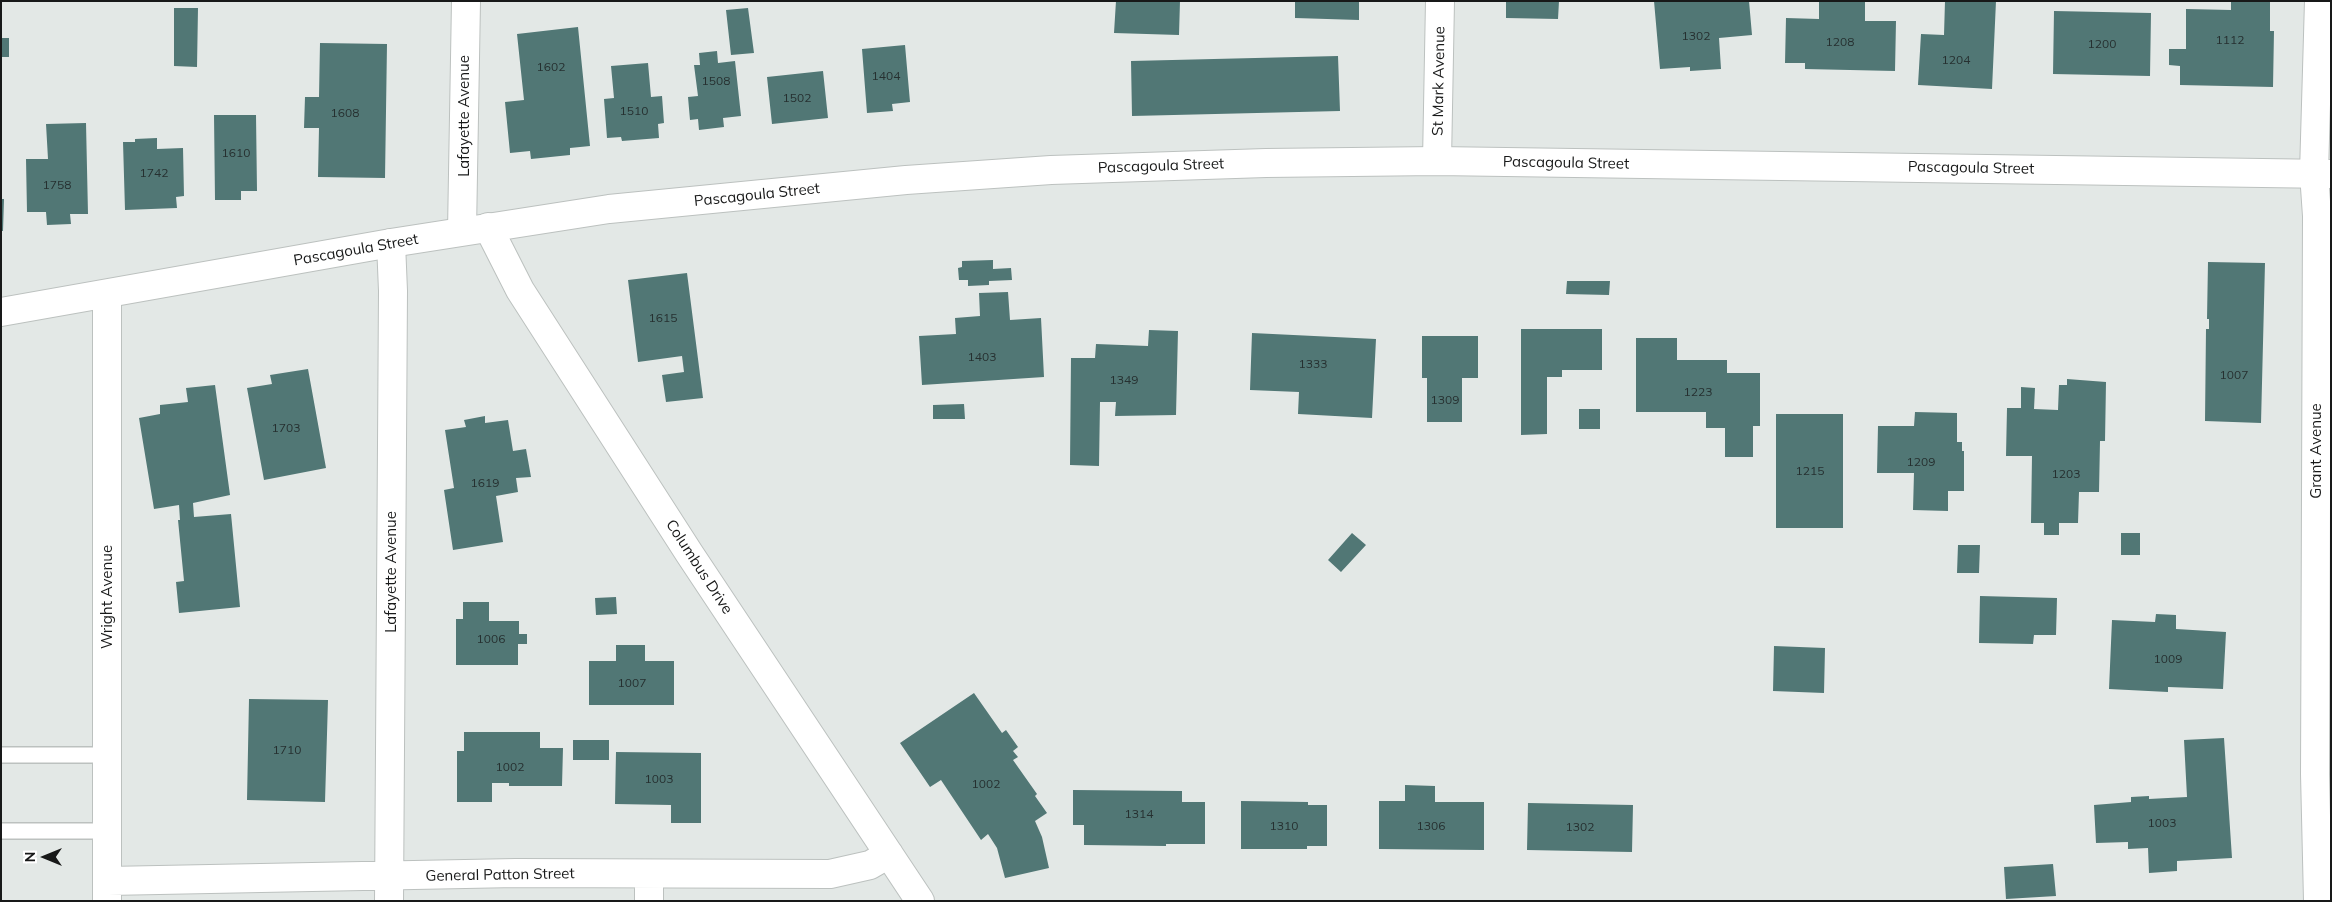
<!DOCTYPE html>
<html>
<head>
<meta charset="utf-8">
<style>
	body { margin:0 }
	#map { position:relative; width:2332px; height:902px; overflow:hidden; background:#e3e8e6; font-family:Mulish,sans-serif }
	canvas { display:block }
	.frame { position:absolute; inset:0; border:2px solid #181919; pointer-events:none }
	.north { position:absolute; left:20px; top:832px; width:50px; height:50px; -webkit-text-stroke:4px #fff; paint-order:stroke; rotate:270deg; font-size:14px; font-weight:700; line-height:20px; text-align:center; color:#181919 }
	.north::after { content:''; display:block; margin:auto; width:18px; height:22px; background:#181919; clip-path:polygon(50% 0,100% 100%,50% 72%,0 100%) }
</style>
</head>
<body>
<div id="map">
<canvas width="2332" height="902"></canvas>
<div class="frame"></div>
<div class="north">N</div>
</div>
<script>
const ctx = document.querySelector('canvas').getContext('2d');
ctx.lineJoin = 'round';
function paint(path, color) {
  ctx.fillStyle = color;
  ctx.fill(path, 'evenodd');
}
function poly(rows) {
  const path = new Path2D();
  for (const r of rows) {
    path.moveTo(r[0], r[1]);
    for (let i = 2; i < r.length; i += 2) path.lineTo(r[i], r[i + 1]);
  }
  return path;
}
function strokePath(path, color, width, dash) {
  ctx.strokeStyle = color;
  ctx.lineWidth = width;
  ctx.lineCap = dash ? 'butt' : 'round';
  ctx.setLineDash(dash || []);
  ctx.stroke(path);
}
function drawText(font, color, halo, rows, align = 'center') {
  ctx.font = font + ' Mulish,sans-serif';
  ctx.lineWidth = 5;
  ctx.setLineDash([]);
  ctx.textBaseline = 'middle';
  ctx.strokeStyle = halo;
  ctx.fillStyle = color;
  for (const [text, x, y, turn = 0] of rows) {
    ctx.save();
    ctx.translate(x, y);
    ctx.rotate((+turn || 0) * Math.PI / 180);
    ctx.textAlign = isNaN(turn) ? turn : align;
    if (halo) ctx.strokeText(text, 0, 0);
    ctx.fillText(text, 0, 0);
    ctx.restore();
  }
}
const building = poly([
	[1116,1,1180,1,1179,35,1114,33],
	[1295,1,1359,1,1359,20,1295,18],
	[1506,1,1559,1,1558,19,1506,18],
	[1654,1,1749,1,1752,35,1719,38,1721,69,1690,71,1690,67,1660,69],
	[1819,1,1865,1,1865,21,1896,21,1895,71,1805,69,1805,63,1785,63,1786,18,1819,19],
	[1945,1,1996,1,1992,89,1918,85,1921,34,1944,35],
	[2231,1,2270,1,2270,31,2274,31,2273,87,2180,85,2180,66,2169,65,2169,49,2186,49,2186,9,2231,10],
	[174,8,198,8,197,67,174,66],
	[748,8,754,53,731,55,726,10],
	[2054,11,2151,13,2150,76,2053,74],
	[578,27,590,146,570,148,570,155,531,159,530,151,510,153,505,102,524,100,517,34],
	[1,38,9,38,9,57,1,57],
	[320,43,387,44,385,178,318,177,319,128,304,128,305,97,319,97],
	[905,45,910,102,892,104,893,111,867,113,862,49],
	[717,51,718,63,735,61,741,116,723,118,724,127,699,130,698,119,690,120,688,97,698,96,694,65,700,65,699,53],
	[1338,56,1340,111,1132,116,1131,61],
	[648,63,651,97,662,96,664,123,658,124,659,138,622,141,621,137,607,138,604,99,614,98,611,66],
	[823,71,828,118,772,124,767,77],
	[214,115,256,115,257,191,241,191,241,200,215,200],
	[86,123,88,214,70,214,71,224,47,225,46,212,27,212,26,159,48,159,46,124],
	[157,138,157,149,183,148,184,196,176,197,177,208,125,210,123,142,135,142,135,139],
	[1,199,4,199,3,231,1,231],
	[993,260,993,269,1011,268,1012,280,989,281,989,285,968,286,968,280,959,280,958,268,962,267,962,261],
	[2208,262,2265,263,2261,423,2205,421,2206,329,2209,329,2209,319,2207,319],
	[687,273,703,398,666,402,662,375,684,372,682,356,638,362,628,280],
	[1567,281,1610,281,1609,295,1566,294],
	[1008,292,1010,320,1041,318,1044,377,922,385,919,336,956,334,955,318,980,316,979,293],
	[1521,329,1602,329,1602,370,1562,370,1562,377,1547,377,1547,434,1521,435],
	[1149,330,1178,331,1176,415,1115,416,1116,402,1100,402,1099,466,1070,465,1071,358,1095,358,1096,344,1148,346],
	[1252,333,1376,339,1372,418,1298,414,1299,392,1250,390],
	[1422,336,1478,336,1478,378,1462,378,1462,422,1427,422,1427,378,1422,378],
	[1636,338,1677,338,1677,360,1727,360,1727,373,1760,373,1760,426,1753,426,1753,457,1725,457,1725,428,1706,428,1706,412,1636,412],
	[308,369,326,468,264,480,247,388,272,384,270,375],
	[2067,379,2106,382,2105,441,2100,441,2099,492,2079,492,2078,523,2059,523,2059,535,2044,535,2044,523,2031,523,2032,456,2006,456,2007,408,2021,408,2021,387,2035,388,2034,409,2058,410,2059,385,2067,385],
	[215,385,230,495,193,503,194,517,231,514,240,607,179,613,176,582,184,581,178,520,180,520,179,505,154,509,139,418,160,414,160,405,188,402,186,388],
	[964,404,965,419,933,419,933,405],
	[1579,409,1600,409,1600,429,1579,429],
	[1915,412,1957,413,1957,442,1962,442,1962,451,1964,451,1964,491,1948,491,1948,511,1913,510,1914,473,1877,473,1878,426,1914,426],
	[1776,414,1843,414,1843,528,1776,528],
	[485,416,485,423,508,420,513,451,526,449,531,477,516,478,518,492,496,496,503,542,453,550,444,490,454,488,445,430,466,427,464,420],
	[1352,533,1366,545,1341,572,1328,560],
	[2121,533,2140,533,2140,555,2121,555],
	[1958,545,1980,545,1979,573,1957,573],
	[1980,596,2057,598,2056,635,2034,635,2033,644,1979,643],
	[616,597,617,614,596,615,595,598],
	[463,602,489,602,489,621,519,621,519,634,527,634,527,644,518,644,518,665,456,665,456,619,463,619],
	[2156,614,2176,615,2176,629,2226,632,2223,689,2168,687,2168,692,2109,689,2112,620,2155,622],
	[616,645,645,645,645,661,674,661,674,705,589,705,589,661,616,661],
	[1774,646,1825,648,1824,693,1773,691],
	[974,693,1002,733,1006,730,1018,747,1013,751,1018,757,1013,760,1037,794,1035,796,1047,813,1035,821,1042,837,1049,868,1005,878,997,848,988,834,981,840,941,780,930,787,900,743],
	[249,699,328,700,325,802,247,800],
	[464,732,540,732,540,748,563,748,562,786,509,786,509,783,492,783,492,802,457,802,457,751,464,751],
	[2224,738,2232,858,2177,861,2177,871,2149,873,2148,848,2128,849,2128,842,2096,843,2094,805,2131,802,2131,797,2149,796,2149,799,2187,797,2184,740],
	[573,740,609,740,609,760,573,760],
	[616,752,701,753,701,823,671,823,671,805,615,804],
	[1405,785,1435,786,1435,802,1484,802,1484,850,1379,849,1379,801,1405,801],
	[1073,790,1182,791,1182,802,1205,802,1205,844,1166,844,1166,846,1084,845,1084,825,1073,825],
	[1241,801,1308,802,1308,805,1327,805,1327,846,1307,846,1307,849,1241,849],
	[1528,803,1633,805,1632,852,1527,850],
	[2053,864,2056,896,2006,899,2004,867]
]);
const lane = poly([
	[1,755,108,755],
	[1,831,108,831]
]);
const street = poly([
	[1437,161,1440,1],
	[488,227,520,290,689,553,920,901],
	[462,231,466,1],
	[107,294,107,901],
	[108,881,516,873,830,874,870,865,889,854],
	[389,901,393,291,391,243],
	[649,901,649,874],
	[2318,901,2315,774,2317,216,2314,173,2319,1]
]);
const secondary = poly([
	[1,312,391,243,609,209,906,180,1051,170,1266,163,1437,161,2331,174]
]);
const numberNames = [
	["1302",1696,36],
	["1112",2230,40],
	["1208",1840,42],
	["1200",2102,44],
	["1204",1956,60],
	["1602",551,67],
	["1404",886,76],
	["1508",716,81],
	["1502",797,98],
	["1510",634,111],
	["1608",345,113],
	["1610",236,153],
	["1742",154,173],
	["1758",57,185],
	["1615",663,318],
	["1403",982,357],
	["1333",1313,364],
	["1007",2234,375],
	["1349",1124,380],
	["1223",1698,392],
	["1309",1445,400],
	["1703",286,428],
	["1209",1921,462],
	["1215",1810,471],
	["1203",2066,474],
	["1619",485,483],
	["1006",491,639],
	["1009",2168,659],
	["1007",632,683],
	["1710",287,750],
	["1002",510,767],
	["1003",659,779],
	["1002",986,784],
	["1314",1139,814],
	["1003",2162,823],
	["1310",1284,826],
	["1306",1431,826],
	["1302",1580,827]
];
const streetNames = [
	["St Mark Avenue",1439,81,-89],
	["Lafayette Avenue",464,116,-90],
	["Pascagoula Street",1566,163,1],
	["Pascagoula Street",1161,166,-2],
	["Pascagoula Street",1971,168,1],
	["Pascagoula Street",757,195,-6],
	["Pascagoula Street",356,250,-10],
	["Grant Avenue",2316,451,-90],
	["Columbus Drive",699,567,57],
	["Lafayette Avenue",391,572,-90],
	["Wright Avenue",107,597,-90],
	["General Patton Street",500,875,-1]
];
paint(building, '#517775');
strokePath(lane, '#bcc1bf', 18);
strokePath(street, '#bcc1bf', 30);
strokePath(secondary, '#bcc1bf', 30);
strokePath(lane, '#fff', 15);
strokePath(street, '#fff', 28);
strokePath(secondary, '#fff', 28);
drawText('12px', '#263030', null, numberNames);
drawText('15px', '#181919', '#fff', streetNames);
</script>
</body>
</html>
